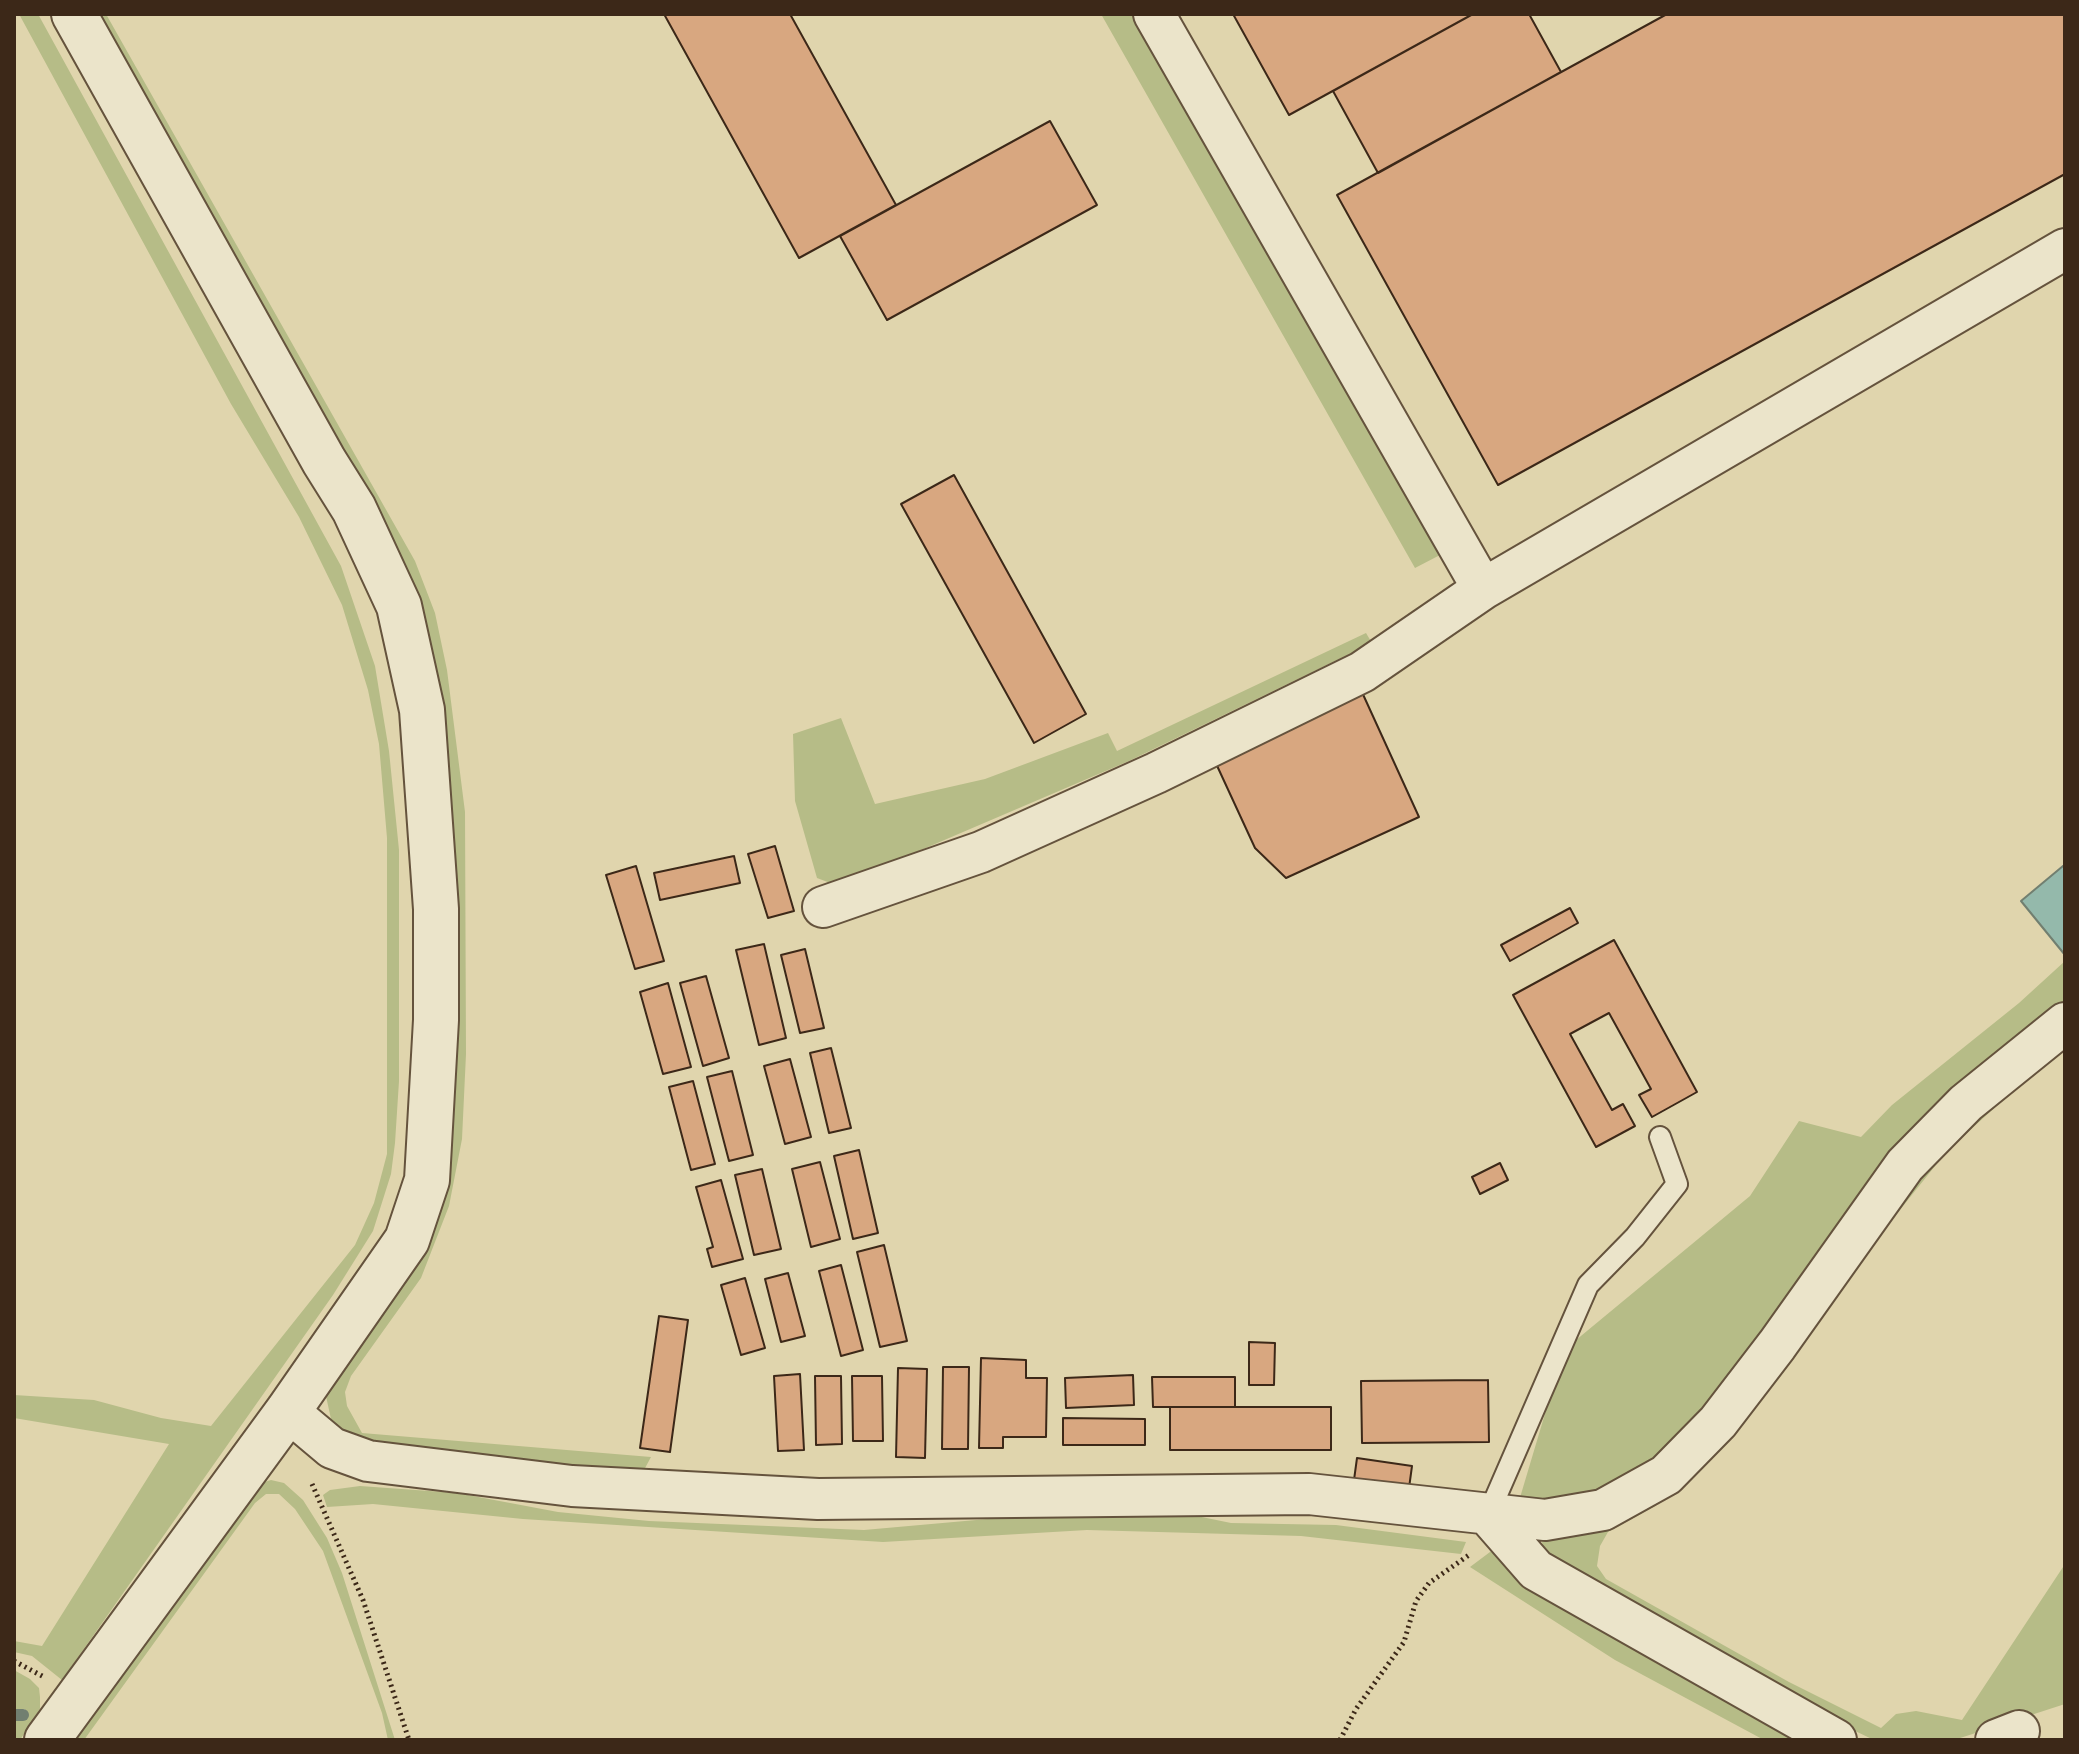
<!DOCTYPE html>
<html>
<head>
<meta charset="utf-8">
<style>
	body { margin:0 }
	#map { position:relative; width:2079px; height:1754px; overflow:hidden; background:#e0d5ad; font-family:"Libre Caslon Text",serif }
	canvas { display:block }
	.frame { position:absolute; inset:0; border:16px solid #3c2818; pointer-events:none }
</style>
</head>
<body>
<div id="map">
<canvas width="2079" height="1754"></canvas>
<div class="frame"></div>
</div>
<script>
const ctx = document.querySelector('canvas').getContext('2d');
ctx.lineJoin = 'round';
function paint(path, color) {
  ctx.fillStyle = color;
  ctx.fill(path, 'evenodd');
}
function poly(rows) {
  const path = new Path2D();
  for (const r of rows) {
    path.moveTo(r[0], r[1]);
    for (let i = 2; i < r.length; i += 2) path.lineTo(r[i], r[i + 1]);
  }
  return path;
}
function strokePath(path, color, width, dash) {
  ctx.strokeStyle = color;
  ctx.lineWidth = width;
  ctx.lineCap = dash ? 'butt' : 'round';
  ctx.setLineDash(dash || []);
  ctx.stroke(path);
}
const green = poly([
	[19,14,38,14,341,566,375,666,389,751,399,850,399,1081,395,1143,391,1174,373,1231,333,1295,62,1680,32,1656,14,1652,14,1641,42,1646,169,1444,14,1418,14,1395,94,1400,161,1418,211,1426,355,1245,374,1203,387,1154,387,838,379,744,368,690,342,605,299,517,231,404],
	[84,14,106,14,415,561,435,613,447,670,465,812,466,1054,462,1139,449,1206,421,1278,351,1376,345,1392,347,1406,362,1433,651,1457,644,1470,625,1476,364,1453,340,1433,331,1419,324,1387,403,1275,435,702],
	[1101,14,1131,14,1440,555,1415,568],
	[1366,633,1372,643,1129,761,907,856,833,884,817,878,795,801,793,734,841,718,875,804,985,779,1108,733,1117,751],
	[2065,961,2065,1015,1677,1447,1611,1496,1516,1511,1564,1350,1750,1196,1799,1121,1861,1137,1892,1105,2019,1003],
	[2065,1044,1947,1151,1681,1484,1655,1506,1608,1532,1600,1546,1597,1566,1606,1579,1789,1682,1881,1728,1896,1714,1916,1711,1962,1720,2065,1564,2065,1704,1954,1740,1874,1740,1784,1697,1552,1561,1543,1549,1541,1534,1636,1505,1926,1155],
	[271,1480,284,1483,303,1500,327,1538,342,1573,395,1740,388,1740,382,1713,323,1551,295,1509,279,1494,266,1494,255,1503,84,1740,73,1740,258,1484],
	[360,1486,457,1493,558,1512,649,1521,864,1530,1021,1516,1187,1514,1231,1523,1336,1525,1466,1542,1461,1554,1301,1536,1087,1530,883,1542,523,1519,373,1504,327,1507,323,1495,330,1490],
	[1494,1549,1507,1569,1658,1664,1799,1740,1764,1740,1615,1660,1470,1567],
	[14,1670,30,1679,39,1688,40,1697,40,1709,20,1740,14,1740,14,1718,28,1717,25,1709,14,1709]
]);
const water = poly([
	[2063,866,2065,868,2065,955,2021,901,2063,866]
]);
const stream = poly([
	[14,1715,23,1715]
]);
const building = poly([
	[664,14,790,14,896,205,799,258,664,14],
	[1233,14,1473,14,1289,115,1233,14],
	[1473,14,1529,14,1561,72,1378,173,1333,91,1473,14],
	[1667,14,2065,14,2065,174,1498,485,1337,195,1667,14],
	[1050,121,1097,205,887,320,840,236,1050,121],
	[954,475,1086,714,1034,743,901,504,954,475],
	[1361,690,1419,817,1286,878,1255,848,1213,757,1361,690],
	[775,846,794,911,768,918,748,854,775,846],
	[734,856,740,883,660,900,654,873,734,856],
	[636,866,664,961,635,969,606,875,636,866],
	[1570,908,1578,923,1510,961,1501,945,1570,908],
	[1614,940,1697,1092,1652,1117,1639,1095,1651,1089,1609,1013,1570,1034,1612,1110,1623,1104,1635,1126,1596,1147,1513,995,1614,940],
	[764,944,786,1038,759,1045,736,950,764,944],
	[805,949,824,1028,800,1033,781,955,805,949],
	[706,976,729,1058,703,1066,680,983,706,976],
	[668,983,691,1067,663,1074,640,992,668,983],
	[831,1048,851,1128,829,1133,810,1053,831,1048],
	[790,1059,811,1137,785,1144,764,1066,790,1059],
	[732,1071,753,1155,729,1161,707,1077,732,1071],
	[693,1081,715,1164,691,1170,669,1087,693,1081],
	[859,1150,878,1233,853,1239,834,1156,859,1150],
	[820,1162,840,1239,811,1247,792,1169,820,1162],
	[1500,1163,1508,1180,1480,1194,1472,1177,1500,1163],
	[762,1169,781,1249,754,1255,735,1175,762,1169],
	[721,1180,743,1259,712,1267,707,1249,713,1247,696,1187,721,1180],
	[884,1245,907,1341,880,1347,857,1252,884,1245],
	[841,1265,863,1350,841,1356,819,1271,841,1265],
	[788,1273,805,1336,781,1342,765,1279,788,1273],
	[745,1278,765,1348,741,1355,721,1285,745,1278],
	[659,1316,688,1320,670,1452,640,1448,659,1316],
	[1249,1342,1275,1343,1274,1385,1249,1385,1249,1342],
	[981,1358,1026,1360,1026,1378,1047,1378,1046,1437,1003,1437,1003,1448,979,1448,981,1358],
	[943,1367,969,1367,968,1449,942,1449,943,1367],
	[898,1368,927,1369,925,1458,896,1457,898,1368],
	[800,1374,804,1450,778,1451,774,1376,800,1374],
	[1133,1375,1134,1405,1066,1408,1065,1378,1133,1375],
	[815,1376,841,1376,842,1444,816,1445,815,1376],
	[852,1376,882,1376,883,1441,853,1441,852,1376],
	[1152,1377,1235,1377,1235,1407,1153,1407,1152,1377],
	[1488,1380,1489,1442,1362,1443,1361,1381,1488,1380],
	[1170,1407,1331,1407,1331,1450,1170,1450,1170,1407],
	[1063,1418,1145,1419,1145,1445,1063,1445,1063,1418],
	[1357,1458,1412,1466,1409,1488,1354,1480,1357,1458]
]);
const path = poly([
	[312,1484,363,1600,409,1740],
	[14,1661,44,1677],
	[1340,1740,1356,1709,1404,1642,1416,1601,1429,1583,1469,1555]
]);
const service = poly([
	[1488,1515,1588,1285,1635,1237,1677,1184,1660,1137]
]);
const minor = poly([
	[1154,14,1483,589],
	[823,907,981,852,1156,773,1362,672,1483,589,2065,249],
	[288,1411,332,1448,368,1461,572,1486,818,1499,1309,1494,1545,1520,1603,1510,1666,1475,1718,1422,1777,1345,1905,1165,1966,1103,2065,1023],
	[1488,1515,1536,1570,1836,1740],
	[1996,1740,2019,1731]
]);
const tertiary = poly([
	[47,1740,288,1411,407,1240,427,1180,436,1020,436,909,422,710,399,606,354,509,324,461,74,14]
]);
paint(green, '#b6bc87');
paint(water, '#94b9ab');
strokePath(water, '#717f70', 2);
strokePath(stream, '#717f70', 12);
paint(building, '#d8a780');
strokePath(building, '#3c2818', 2);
strokePath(service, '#65533d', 24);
strokePath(minor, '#65533d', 44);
strokePath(tertiary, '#65533d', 48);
strokePath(path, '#3c2818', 5, [2, 4]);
strokePath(service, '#ebe4ca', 20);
strokePath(minor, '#ebe4ca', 40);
strokePath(tertiary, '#ebe4ca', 44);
</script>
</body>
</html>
